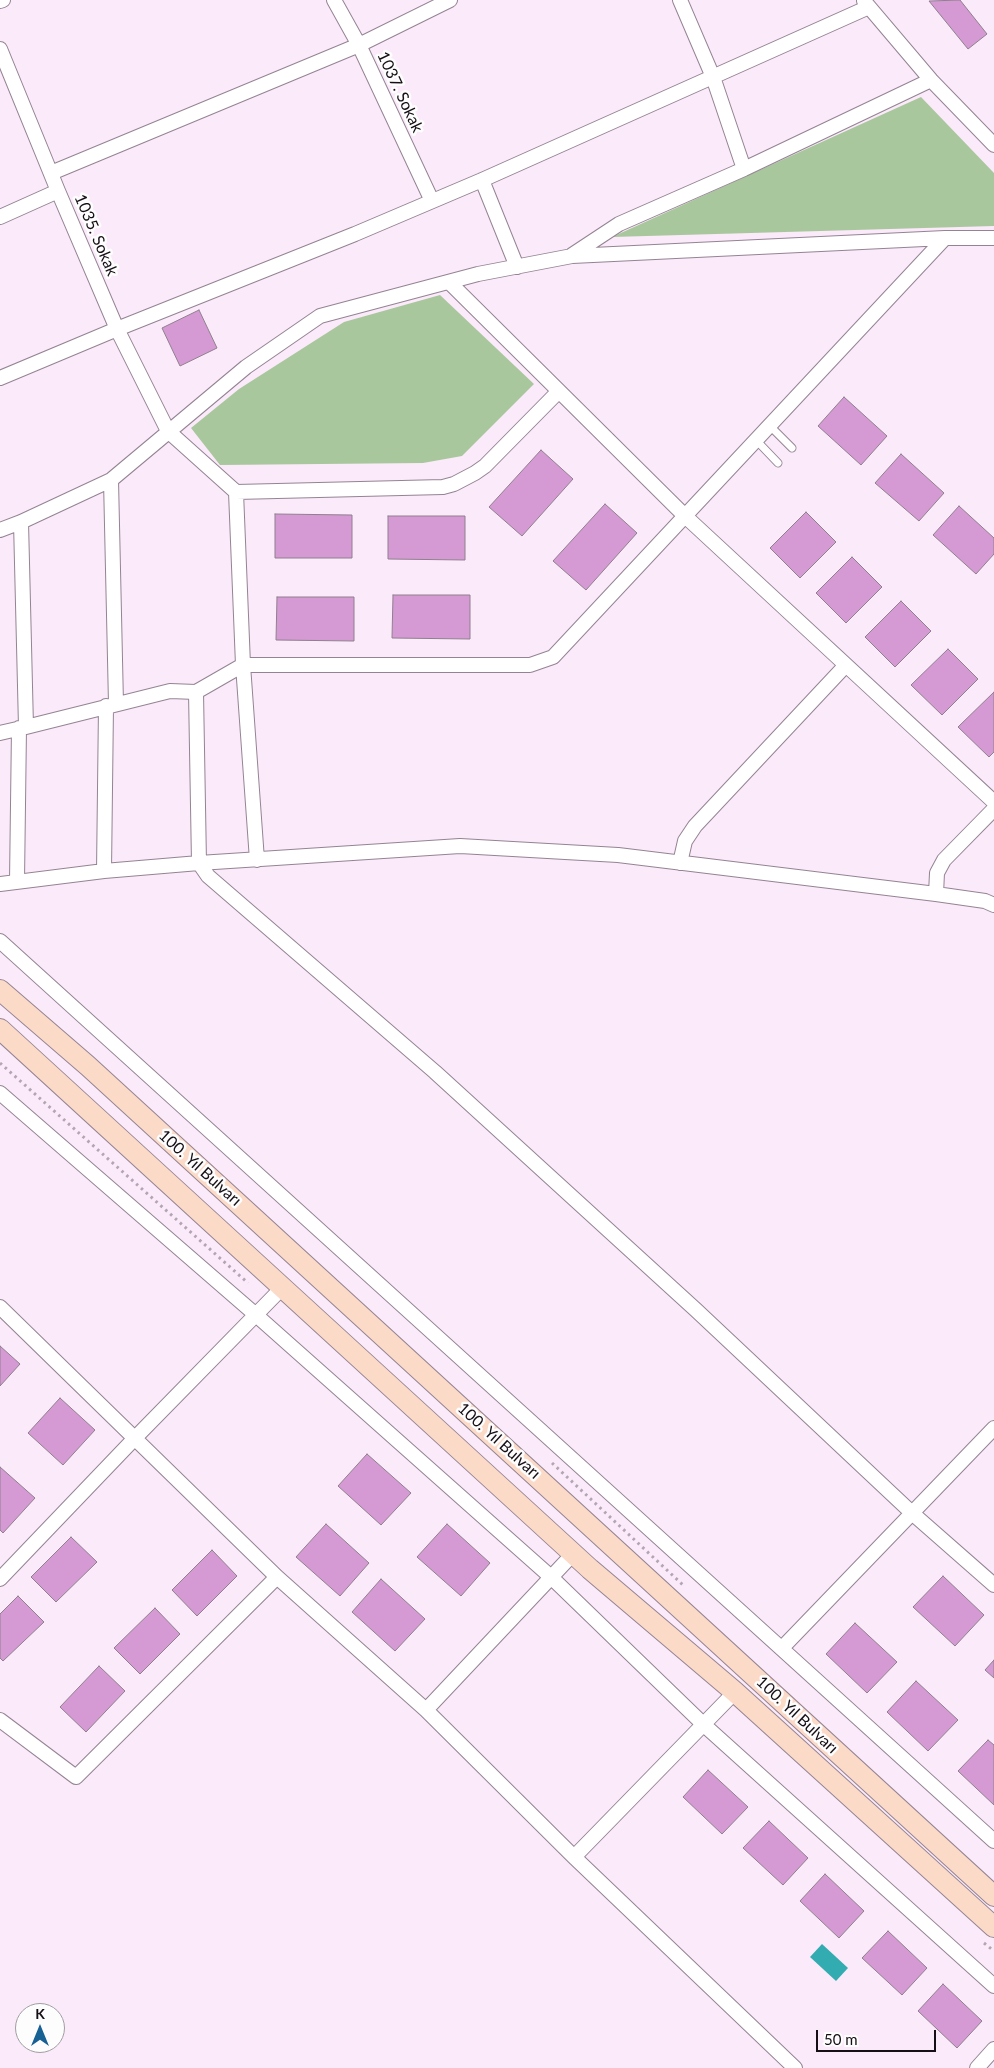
<!DOCTYPE html>
<html>
<head>
<meta charset="utf-8">
<style>
	body { margin:0 }
	#map { position:relative; width:994px; height:2068px; overflow:hidden; background:#fbeafa; font-family:Lato,sans-serif }
	canvas { display:block }
	.north { position:absolute; left:15px; top:2003px; width:50px; height:50px; box-sizing:border-box; background:#fdfdfd; border:1px solid #a09ea0; border-radius:50%; rotate:0deg; font-size:14px; font-weight:700; line-height:20px; text-align:center; color:#150f15 }
	.north::after { content:''; display:block; margin:auto; width:18px; height:22px; background:#186195; clip-path:polygon(50% 0,100% 100%,50% 72%,0 100%) }
	.scale { position:absolute; left:816px; top:2030px; width:120px; height:22px; box-sizing:border-box; border:2px solid #150f15; border-top:0; padding-left:6px; font-size:15px; line-height:18px; white-space:nowrap; color:#150f15; -webkit-text-stroke:4px #fdfdfd; paint-order:stroke }
</style>
</head>
<body>
<div id="map">
<canvas width="994" height="2068"></canvas>
<div class="north">K</div>
<div class="scale">50 m</div>
</div>
<script>
const ctx = document.querySelector('canvas').getContext('2d');
ctx.lineJoin = 'round';
function paint(path, color) {
  ctx.fillStyle = color;
  ctx.fill(path, 'evenodd');
}
function poly(rows) {
  const path = new Path2D();
  for (const r of rows) {
    path.moveTo(r[0], r[1]);
    for (let i = 2; i < r.length; i += 2) path.lineTo(r[i], r[i + 1]);
  }
  return path;
}
function strokePath(path, color, width, dash) {
  ctx.strokeStyle = color;
  ctx.lineWidth = width;
  ctx.lineCap = dash ? 'butt' : 'round';
  ctx.setLineDash(dash || []);
  ctx.stroke(path);
}
function drawText(font, color, halo, rows, align = 'center') {
  ctx.font = font + ' Lato,sans-serif';
  ctx.lineWidth = 5;
  ctx.setLineDash([]);
  ctx.textBaseline = 'middle';
  ctx.strokeStyle = halo;
  ctx.fillStyle = color;
  for (const [text, x, y, turn = 0] of rows) {
    ctx.save();
    ctx.translate(x, y);
    ctx.rotate((+turn || 0) * Math.PI / 180);
    ctx.textAlign = isNaN(turn) ? turn : align;
    if (halo) ctx.strokeText(text, 0, 0);
    ctx.fillText(text, 0, 0);
    ctx.restore();
  }
}
const green = poly([
	[921,97,994,173,994,226,612,237],
	[440,295,534,384,462,456,423,463,220,465,191,428,239,389,344,322]
]);
const water = poly([
	[822,1944,848,1968,836,1981,810,1957]
]);
const building = poly([
	[960,0,987,34,968,49,929,1,960,0],
	[199,310,217,348,180,366,162,328,199,310],
	[844,397,887,436,861,465,818,426,844,397],
	[541,450,573,479,522,536,489,507,541,450],
	[901,454,944,493,919,521,875,483,901,454],
	[605,504,637,533,586,590,553,561,605,504],
	[959,506,994,538,994,554,976,574,933,535,959,506],
	[806,512,836,542,800,578,770,548,806,512],
	[275,514,352,515,352,558,275,558,275,514],
	[388,516,465,516,465,560,388,559,388,516],
	[852,557,882,587,846,623,816,593,852,557],
	[393,595,470,595,470,639,392,638,393,595],
	[277,597,354,597,354,641,276,640,277,597],
	[901,601,931,631,895,667,865,637,901,601],
	[948,649,978,679,942,715,911,685,948,649],
	[994,692,994,752,989,757,958,727,994,692],
	[0,1346,20,1364,0,1386,0,1346],
	[60,1398,95,1430,63,1465,28,1433,60,1398],
	[367,1454,411,1493,381,1525,338,1486,367,1454],
	[0,1467,35,1498,3,1533,0,1530,0,1467],
	[326,1524,369,1563,340,1596,296,1557,326,1524],
	[447,1524,490,1563,461,1596,417,1557,447,1524],
	[71,1537,97,1562,56,1602,31,1577,71,1537],
	[212,1550,237,1576,197,1616,172,1590,212,1550],
	[943,1576,984,1615,955,1646,913,1607,943,1576],
	[381,1579,425,1619,395,1651,352,1612,381,1579],
	[18,1596,44,1622,3,1661,0,1658,0,1614,18,1596],
	[155,1608,180,1634,140,1674,114,1648,155,1608],
	[855,1623,897,1662,867,1693,826,1654,855,1623],
	[994,1660,994,1678,985,1670,994,1660],
	[99,1666,125,1691,86,1732,60,1707,99,1666],
	[916,1681,958,1720,928,1751,887,1712,916,1681],
	[988,1740,994,1745,994,1805,958,1771,988,1740],
	[708,1770,748,1807,722,1834,683,1797,708,1770],
	[769,1821,808,1858,783,1885,743,1848,769,1821],
	[825,1874,864,1911,839,1938,800,1901,825,1874],
	[888,1931,927,1968,902,1995,862,1958,888,1931],
	[943,1984,982,2021,957,2048,918,2011,943,1984]
]);
const path = poly([
	[0,1063,248,1283],
	[552,1463,683,1585],
	[984,1943,994,1951]
]);
const lane = poly([
	[770,426,792,448],
	[756,440,778,463]
]);
const street = poly([
	[334,0,359,45,432,201],
	[680,0,713,77,744,169],
	[0,1,3,0],
	[864,1,931,80,994,145],
	[0,49,58,191,117,329,168,431,236,492,243,665,257,860],
	[51,173,359,45,450,0],
	[482,180,517,267],
	[0,217,58,191],
	[572,255,619,224,744,169,931,80],
	[450,283,685,516,994,802],
	[0,378,117,329,355,234,482,180,869,7],
	[111,480,116,704],
	[236,492,443,487,454,484,475,473,485,466,559,391],
	[0,530,21,522,111,480,246,367,320,316,478,274,572,256,945,238,994,238],
	[196,692,243,665,530,665,553,657,945,238],
	[0,733,26,727,21,522],
	[199,863,208,876,435,1072,696,1310,912,1513,994,1585],
	[199,863,460,846,618,855,936,894,985,901,994,905],
	[680,863,685,841,695,826,846,665],
	[104,871,106,706],
	[17,881,19,728],
	[0,884,104,871,199,863,196,692,170,691,26,727],
	[936,894,937,873,944,860,994,809],
	[0,941,994,1841],
	[0,1093,256,1315,551,1577,703,1724,994,1986],
	[0,1307,277,1577,426,1710,574,1857,795,2068],
	[0,1579,135,1438,283,1287],
	[782,1648,994,1428],
	[426,1710,573,1554],
	[0,1720,76,1777,277,1577],
	[574,1857,735,1692],
	[977,2068,994,2049]
]);
const secondary = poly([
	[0,990,88,1066,994,1896],
	[0,1029,590,1569,735,1692,994,1927]
]);
const streetNames = [
	["1037. Sokak",400,92,65],
	["1035. Sokak",96,235,67],
	["100. Yıl Bulvarı",200,1168,42],
	["100. Yıl Bulvarı",499,1441,42],
	["100. Yıl Bulvarı",797,1715,43]
];
paint(green, '#a9c79d');
paint(water, '#32acb0');
paint(building, '#d59ad4');
strokePath(building, '#8f808e', 1);
strokePath(lane, '#948493', 9);
strokePath(street, '#948493', 16);
strokePath(secondary, '#948493', 22);
strokePath(path, '#b3a5b2', 3, [2.5, 4]);
strokePath(lane, '#fff', 7);
strokePath(street, '#fff', 14);
strokePath(secondary, '#fcdac8', 20);
drawText('16px', '#150f15', '#fdfdfd', streetNames);
</script>
</body>
</html>
